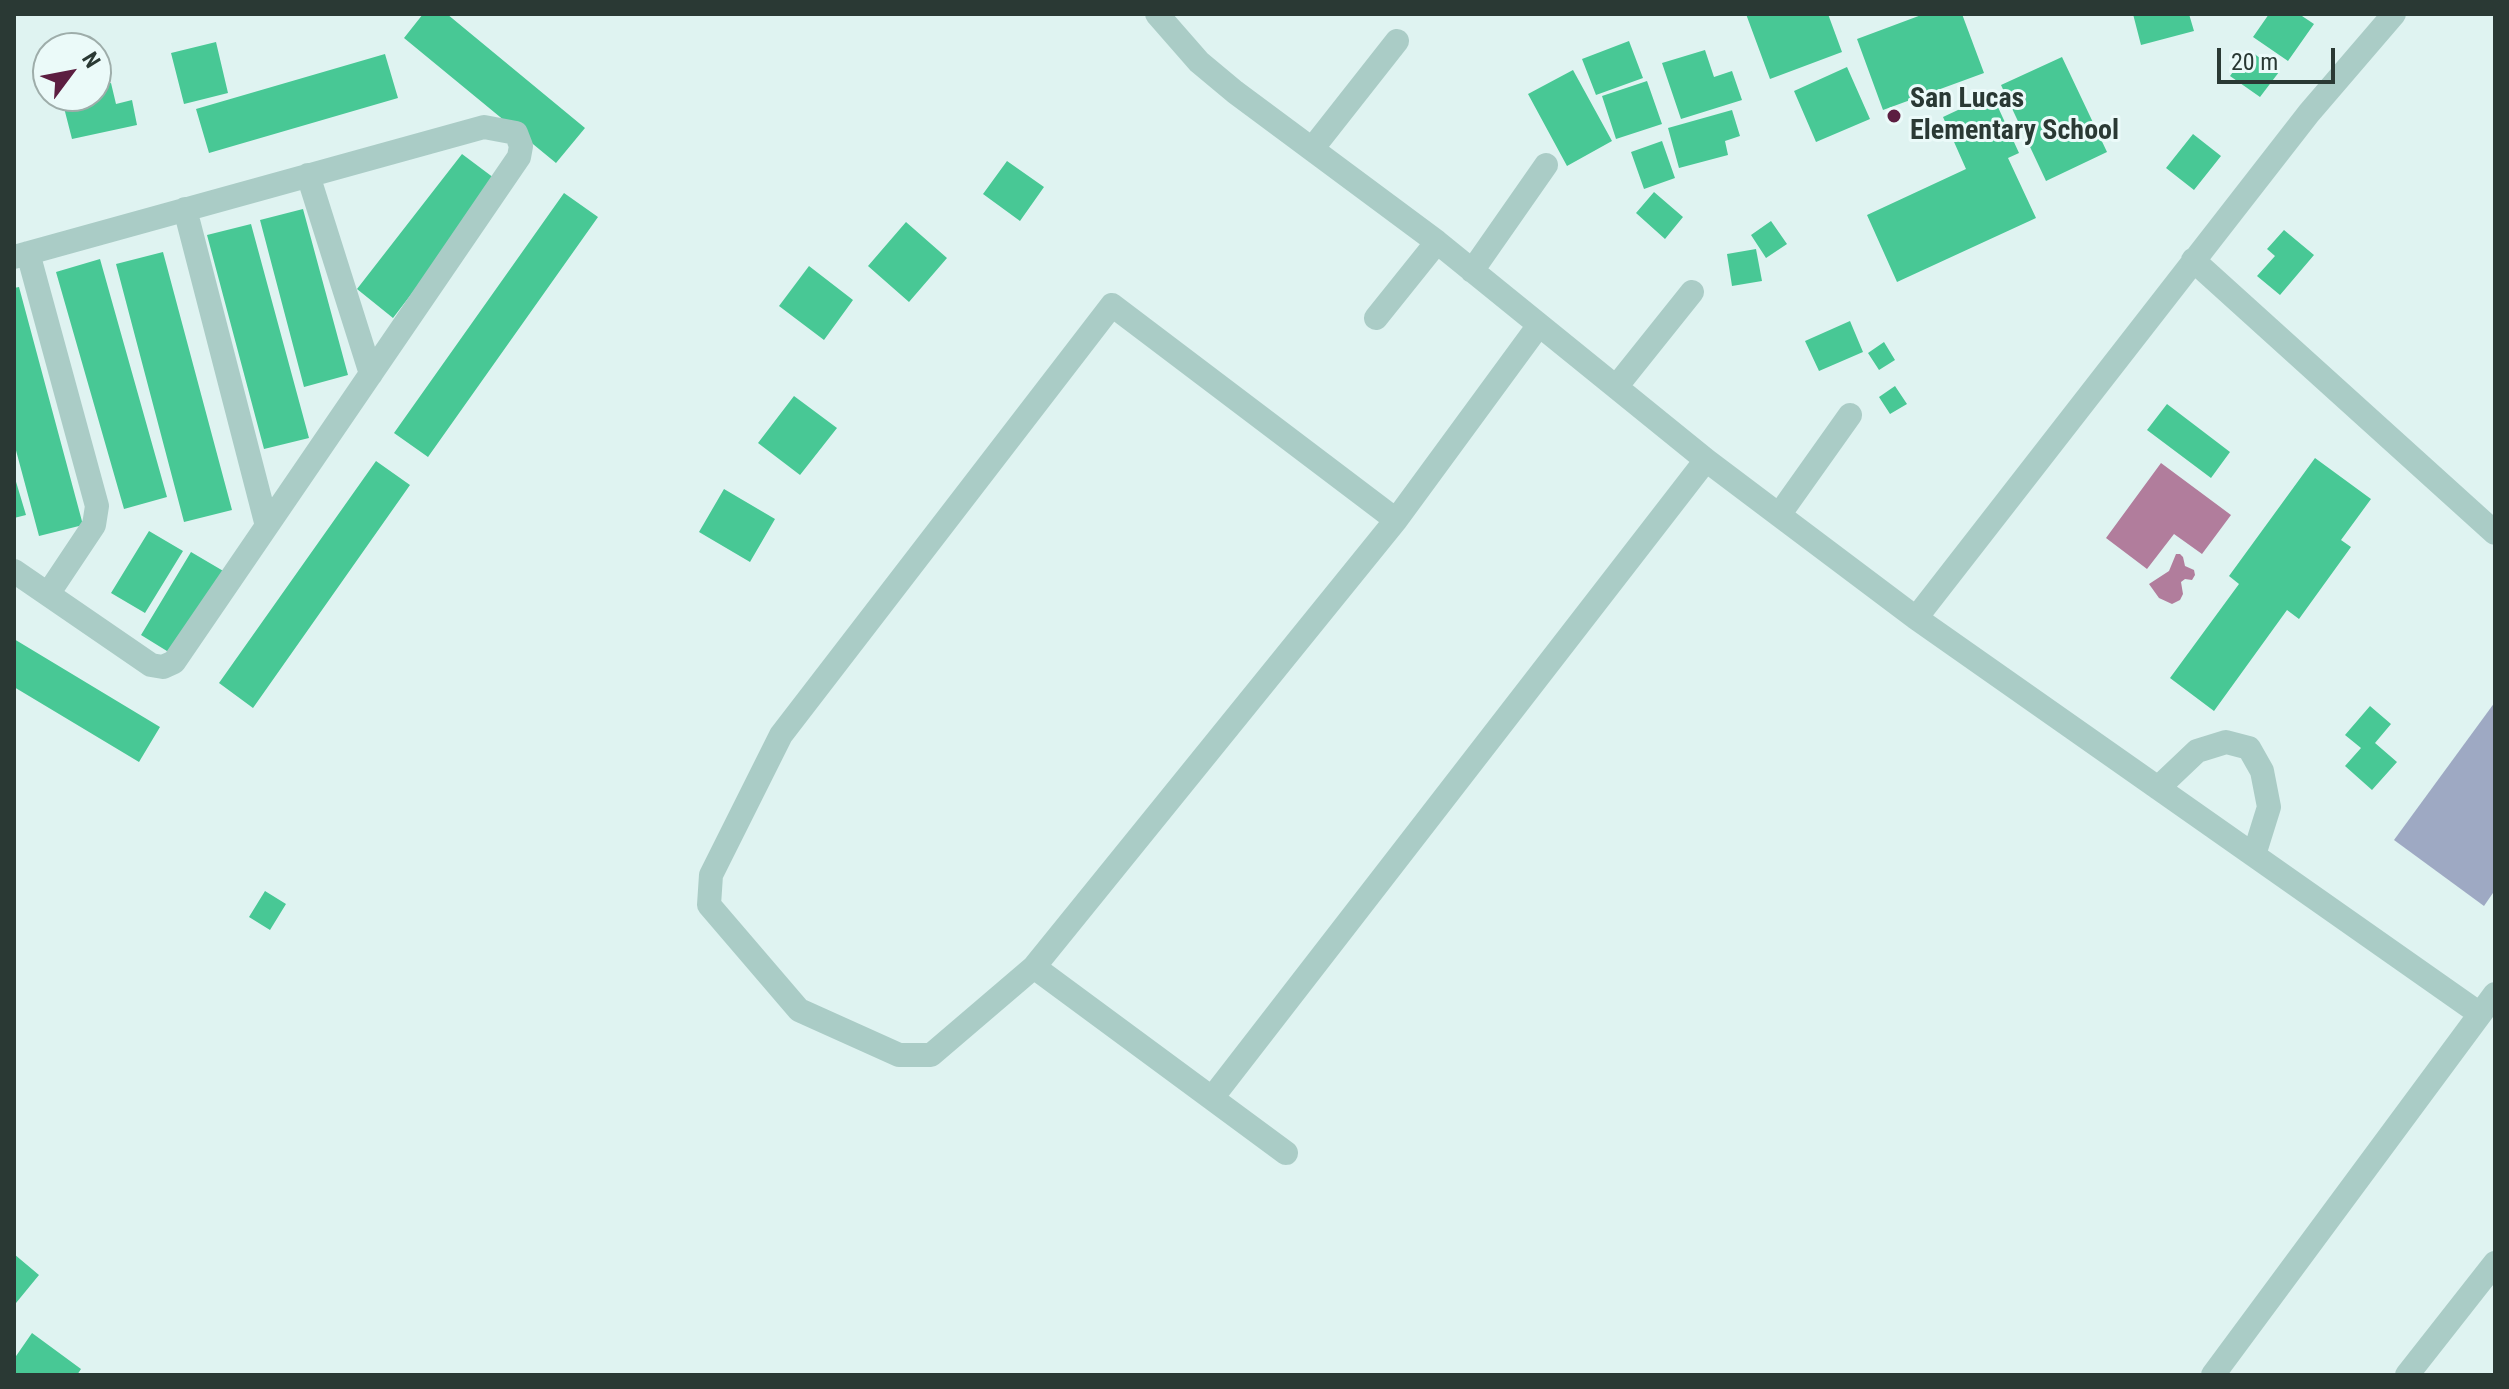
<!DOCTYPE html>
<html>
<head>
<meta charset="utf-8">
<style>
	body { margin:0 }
	#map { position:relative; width:2509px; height:1389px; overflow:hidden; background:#dff3f1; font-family:"Roboto Condensed",sans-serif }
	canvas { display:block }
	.frame { position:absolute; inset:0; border:16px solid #2a3934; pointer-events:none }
	.north { position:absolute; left:32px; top:32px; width:80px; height:80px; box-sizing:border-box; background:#ebfaf9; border:2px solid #9eadaa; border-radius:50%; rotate:58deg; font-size:22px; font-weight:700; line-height:32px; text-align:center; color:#2a3934 }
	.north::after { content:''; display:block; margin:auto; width:28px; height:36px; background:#5c1e41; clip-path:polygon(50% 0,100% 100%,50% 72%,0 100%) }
	.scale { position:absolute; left:2217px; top:48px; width:118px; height:36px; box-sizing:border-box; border:4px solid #2a3934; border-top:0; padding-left:10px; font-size:24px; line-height:28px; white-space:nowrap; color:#2a3934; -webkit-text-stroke:6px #ebfaf9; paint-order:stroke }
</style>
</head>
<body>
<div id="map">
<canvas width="2509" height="1389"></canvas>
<div class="frame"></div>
<div class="north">N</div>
<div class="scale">20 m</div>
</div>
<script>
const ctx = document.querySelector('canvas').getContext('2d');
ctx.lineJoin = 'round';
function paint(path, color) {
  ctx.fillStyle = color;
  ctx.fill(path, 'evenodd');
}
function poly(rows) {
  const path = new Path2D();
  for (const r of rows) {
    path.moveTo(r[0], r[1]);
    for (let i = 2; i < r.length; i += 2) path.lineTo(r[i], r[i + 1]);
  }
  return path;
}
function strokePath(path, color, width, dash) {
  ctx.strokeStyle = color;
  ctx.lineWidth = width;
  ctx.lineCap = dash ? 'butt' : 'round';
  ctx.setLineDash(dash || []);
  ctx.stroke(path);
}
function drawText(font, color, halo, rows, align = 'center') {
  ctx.font = font + ' "Roboto Condensed",sans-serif';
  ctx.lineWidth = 6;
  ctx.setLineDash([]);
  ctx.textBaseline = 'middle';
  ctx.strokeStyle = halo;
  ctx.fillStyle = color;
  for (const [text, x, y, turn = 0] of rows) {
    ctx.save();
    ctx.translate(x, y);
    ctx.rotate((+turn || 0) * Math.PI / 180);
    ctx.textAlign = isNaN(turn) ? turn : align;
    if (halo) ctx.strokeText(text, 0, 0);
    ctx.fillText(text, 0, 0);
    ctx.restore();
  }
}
const green = poly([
	[2495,702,2495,890,2484,906,2394,840]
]);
const water = poly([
	[2161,463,2231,515,2202,554,2174,534,2147,569,2106,538],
	[2176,554,2180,554,2183,557,2185,566,2194,570,2195,575,2192,580,2185,579,2181,582,2183,594,2180,600,2172,604,2159,598,2149,584,2169,571]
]);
const building = poly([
	[423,14,447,14,585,128,556,163,404,38],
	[1746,14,1828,14,1842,52,1770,79],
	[1924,14,1962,14,1984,73,1883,110,1857,39],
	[2133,14,2189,14,2194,31,2141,45],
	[2269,14,2299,14,2314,24,2288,61,2253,37],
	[1629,41,1643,78,1596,95,1582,59],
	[216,42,228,93,184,104,171,53],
	[1705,50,1714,77,1732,71,1742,100,1681,119,1662,63],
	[2249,50,2279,72,2260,97,2230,76],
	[385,54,398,98,209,153,196,109],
	[2062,57,2107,152,2046,181,2001,85],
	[1847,67,1870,119,1816,142,1794,91],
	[1573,70,1612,141,1567,166,1528,94],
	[1647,81,1662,124,1616,139,1602,96],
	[111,83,116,104,132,100,137,125,72,139,61,96,96,96,96,86],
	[1992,94,2019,153,2008,158,2036,218,1897,282,1867,215,1966,169,1943,117],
	[1732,110,1740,136,1725,141,1728,155,1679,168,1668,128],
	[2193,134,2221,156,2194,190,2166,168],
	[1662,141,1675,178,1644,189,1631,152],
	[462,154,498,181,393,318,357,289],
	[1007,161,1044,187,1020,221,983,194],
	[1654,192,1683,217,1665,239,1636,213],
	[564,193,598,217,428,457,394,433],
	[303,209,348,375,304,387,260,220],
	[1771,221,1787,244,1766,258,1751,235],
	[906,222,947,258,909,302,868,266],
	[251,224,309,438,264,449,207,235],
	[2284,230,2314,255,2280,295,2257,276,2275,256,2267,249],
	[1756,249,1762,281,1732,286,1727,254],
	[163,252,232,510,184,522,116,264],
	[100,259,167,497,124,509,56,272],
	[809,266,853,300,824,340,779,306],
	[19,287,83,525,39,536,14,443,14,288],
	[1850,321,1863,352,1819,371,1805,341],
	[1884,342,1895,360,1879,370,1868,353],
	[1895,386,1907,404,1890,414,1879,397],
	[794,396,837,428,800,475,758,443],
	[2167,404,2230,452,2211,478,2147,430],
	[2315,458,2371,499,2341,540,2351,547,2299,619,2287,610,2214,711,2170,678,2239,584,2229,576],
	[376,461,410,485,253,708,219,683],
	[14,475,26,515,14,518],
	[724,489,775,519,750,562,699,532],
	[149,531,183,551,145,613,111,593],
	[191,552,225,572,175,656,141,635],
	[14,639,160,727,139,762,14,687],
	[2370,706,2391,724,2375,743,2397,762,2372,790,2345,766,2361,748,2345,735],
	[265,891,286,904,270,930,249,917],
	[14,1254,39,1275,16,1303,14,1301],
	[32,1333,81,1369,77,1375,14,1375,14,1359]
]);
const minor = poly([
	[1157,14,1199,62,1235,92,1437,242,1706,460,1779,515,1916,618,2480,1014],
	[1312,149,1397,41],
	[308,175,371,374],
	[185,209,267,526],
	[28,253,97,506,94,525,48,594],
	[14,257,484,127,516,133,521,146,519,157,174,662,163,667,151,665,14,571],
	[2193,260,2495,533],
	[1472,271,1546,165],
	[1376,318,1437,242],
	[1616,387,1692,292],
	[1779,515,1850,415],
	[1396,520,1112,305,781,735,711,875,709,905,799,1010,899,1055,931,1055,1034,967,1396,520,1539,325],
	[1916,618,2309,113,2394,14],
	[2158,788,2197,751,2226,742,2249,748,2262,771,2269,807,2254,855],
	[1034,967,1286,1153],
	[1212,1098,1706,460],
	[2213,1375,2495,994],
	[2407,1375,2495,1263]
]);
const markers = [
	[1894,116,8,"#5c1e41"]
];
const poiNames = [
	["San Lucas",1910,100],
	["Elementary School",1910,132]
];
paint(green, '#9ea9c3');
paint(water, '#b17d9c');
paint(building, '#48c895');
strokePath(minor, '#aaccc6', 24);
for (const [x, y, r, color] of markers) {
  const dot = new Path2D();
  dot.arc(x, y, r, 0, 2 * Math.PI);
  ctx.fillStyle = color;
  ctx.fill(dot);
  strokePath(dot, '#ebfaf9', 3);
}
drawText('bold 28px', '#2a3934', '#ebfaf9', poiNames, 'left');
</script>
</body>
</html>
